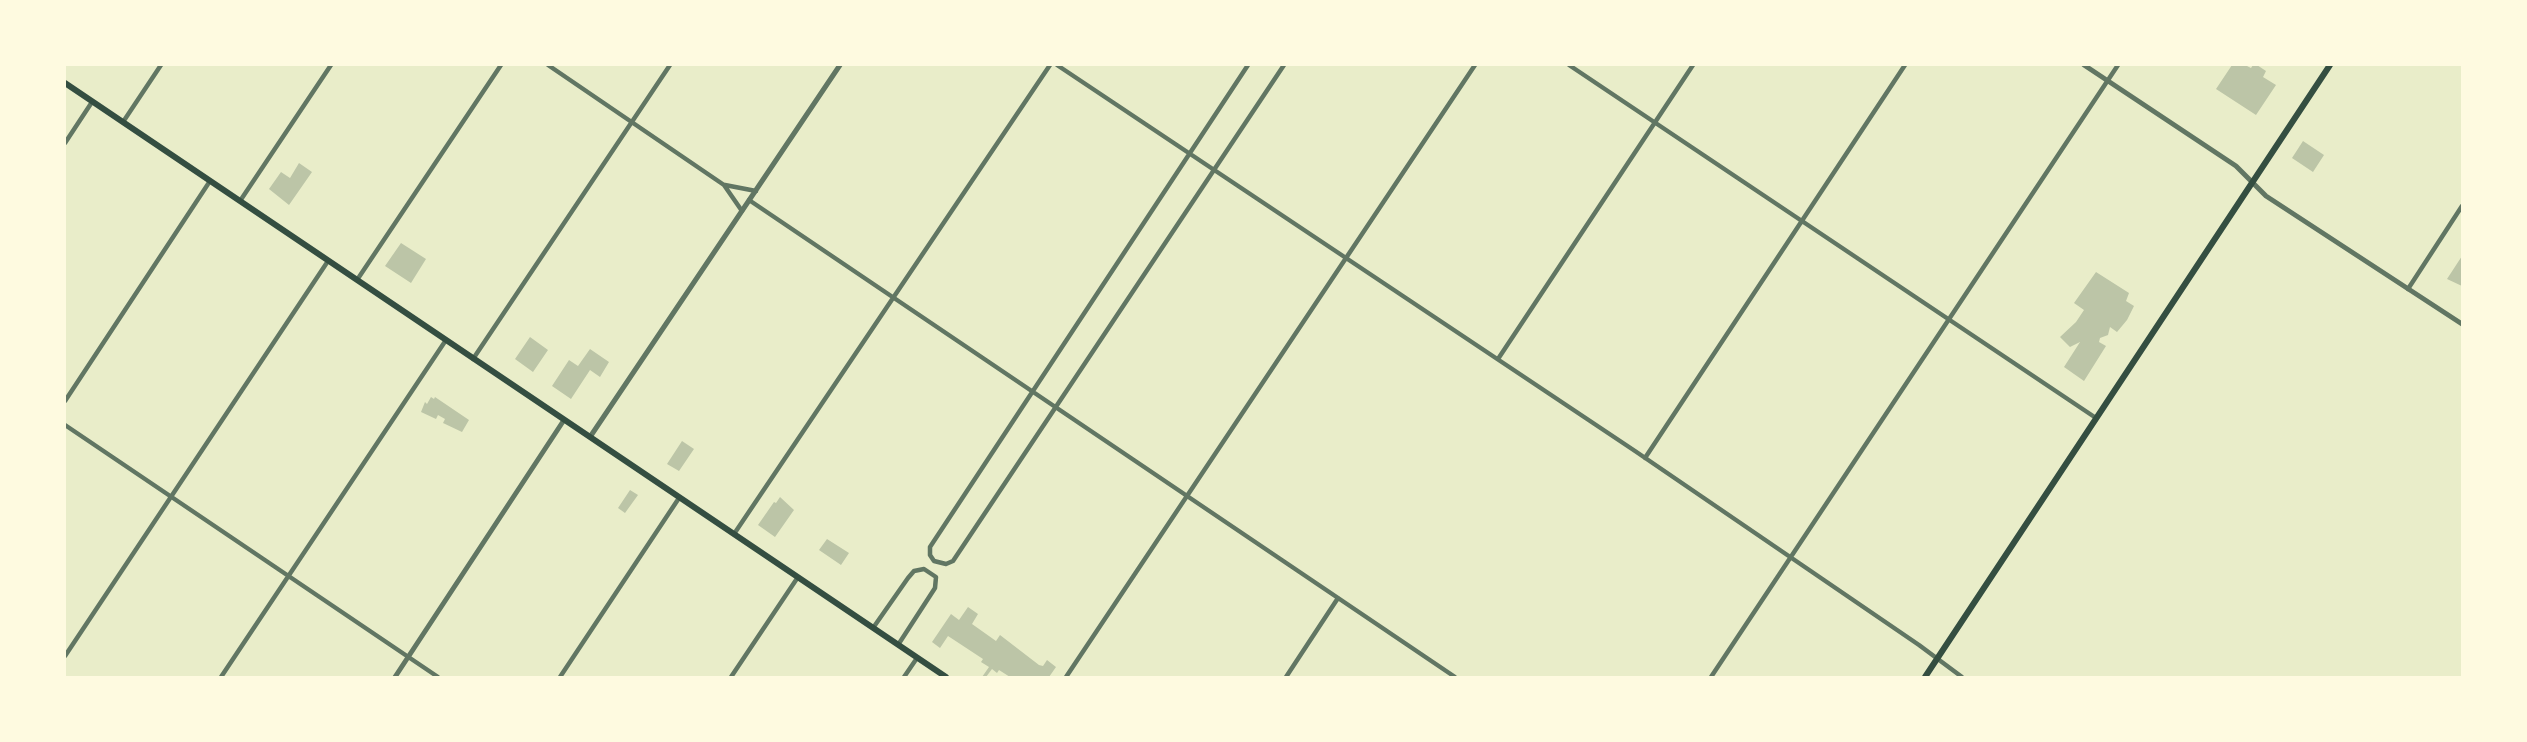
<!DOCTYPE html>
<html>
<head>
<meta charset="utf-8">
<style>
	body { margin:0 }
	#map { position:relative; width:2527px; height:742px; overflow:hidden; background:#e9edc9; font-family:Karla,sans-serif }
	canvas { display:block }
	.frame { position:absolute; inset:0; border:66px solid #fefae0; pointer-events:none }
</style>
</head>
<body>
<div id="map">
<canvas width="2527" height="742"></canvas>
<div class="frame"></div>
</div>
<script>
const ctx = document.querySelector('canvas').getContext('2d');
ctx.lineJoin = 'round';
function paint(path, color) {
  ctx.fillStyle = color;
  ctx.fill(path, 'evenodd');
}
function poly(rows) {
  const path = new Path2D();
  for (const r of rows) {
    path.moveTo(r[0], r[1]);
    for (let i = 2; i < r.length; i += 2) path.lineTo(r[i], r[i + 1]);
  }
  return path;
}
function strokePath(path, color, width, dash) {
  ctx.strokeStyle = color;
  ctx.lineWidth = width;
  ctx.lineCap = dash ? 'butt' : 'round';
  ctx.setLineDash(dash || []);
  ctx.stroke(path);
}
const building = poly([
	[2232,65,2245,65,2251,68,2253,65,2257,65,2266,71,2263,77,2276,85,2256,115,2216,89],
	[2303,141,2324,155,2313,172,2292,158],
	[299,163,312,172,289,205,269,189,281,172,290,178],
	[401,243,426,259,411,283,385,266],
	[2462,256,2462,286,2447,279],
	[2096,272,2129,293,2126,301,2134,306,2127,320,2117,332,2110,327,2108,335,2100,338,2099,342,2106,346,2084,381,2064,367,2080,342,2070,347,2060,337,2076,322,2084,310,2074,303],
	[530,337,548,350,533,372,515,359],
	[590,349,609,362,600,377,590,370,571,399,552,386,569,360,578,366],
	[431,397,434,399,435,397,469,420,462,432,443,423,445,419,438,415,436,419,421,412,425,402,427,404],
	[682,441,694,449,679,471,667,464],
	[630,490,638,495,625,513,618,508],
	[780,497,794,510,775,537,758,525,774,502,776,503],
	[827,539,849,553,841,565,819,550],
	[968,607,978,614,972,624,996,641,1000,635,1039,665,1043,666,1047,660,1056,667,1049,677,1010,677,999,670,997,673,992,669,986,677,982,677,989,667,981,662,983,659,948,636,940,648,932,642,951,614,959,620]
]);
const minor = poly([
	[548,65,724,185,742,211],
	[1057,65,1635,451,1919,645,1962,677],
	[1248,65,930,547,930,555,934,561,946,564,953,561,1284,65],
	[1569,65,2096,418],
	[123,122,161,65],
	[65,143,92,102],
	[725,185,756,191],
	[749,200,1455,677],
	[240,201,331,65],
	[357,280,501,65],
	[2408,289,2462,206],
	[473,359,670,65],
	[1498,359,1693,65],
	[65,401,210,181],
	[65,425,438,677],
	[1645,458,1905,65],
	[734,534,1050,65],
	[873,628,908,578,914,571,924,569,936,577,935,588,898,645],
	[65,656,328,261],
	[221,677,446,340],
	[560,677,679,498],
	[731,677,798,577],
	[904,677,917,658],
	[1066,677,1475,65],
	[1286,677,1338,598],
	[1711,677,2118,65]
]);
const tertiary = poly([
	[2084,65,2236,166,2266,196,2462,324],
	[590,437,840,65],
	[395,677,564,420]
]);
const primary = poly([
	[65,83,946,677],
	[1925,677,2330,65]
]);
paint(building, '#bcc5a7');
strokePath(minor, '#617663', 4.5);
strokePath(tertiary, '#617663', 5);
strokePath(primary, '#344e41', 6);
</script>
</body>
</html>
